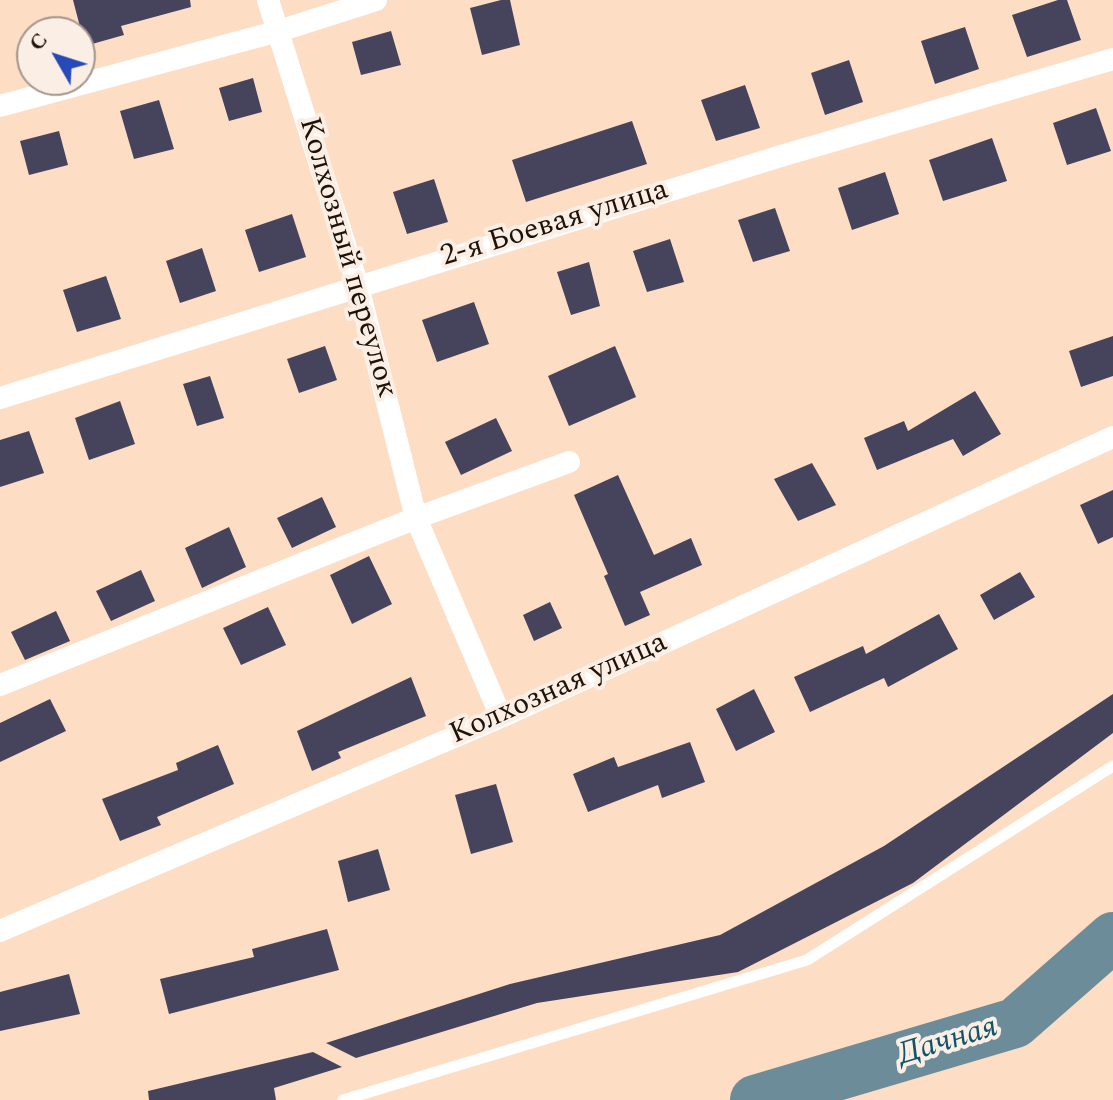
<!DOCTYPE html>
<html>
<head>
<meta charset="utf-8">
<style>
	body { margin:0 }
	#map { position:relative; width:1113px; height:1100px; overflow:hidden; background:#fdddc4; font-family:Spectral,serif }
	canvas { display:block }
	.north { position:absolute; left:16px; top:16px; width:80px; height:80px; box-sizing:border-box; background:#fbeee4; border:2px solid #a3968d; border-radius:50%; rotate:309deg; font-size:22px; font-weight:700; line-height:32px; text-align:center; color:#1e130a }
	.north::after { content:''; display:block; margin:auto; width:28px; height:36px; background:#284ab9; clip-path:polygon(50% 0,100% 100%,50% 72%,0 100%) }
</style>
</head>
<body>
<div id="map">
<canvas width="1113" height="1100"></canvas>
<div class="north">С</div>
</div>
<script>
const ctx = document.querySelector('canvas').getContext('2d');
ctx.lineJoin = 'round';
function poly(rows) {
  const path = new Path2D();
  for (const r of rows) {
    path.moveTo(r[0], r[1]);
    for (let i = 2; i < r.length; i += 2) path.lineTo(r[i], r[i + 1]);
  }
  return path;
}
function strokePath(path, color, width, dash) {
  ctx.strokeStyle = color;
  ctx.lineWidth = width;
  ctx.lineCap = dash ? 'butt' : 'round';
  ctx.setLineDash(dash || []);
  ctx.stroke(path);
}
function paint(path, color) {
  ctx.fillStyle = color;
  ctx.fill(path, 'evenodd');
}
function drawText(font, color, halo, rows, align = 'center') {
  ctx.font = font + ' Spectral,serif';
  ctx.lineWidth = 8;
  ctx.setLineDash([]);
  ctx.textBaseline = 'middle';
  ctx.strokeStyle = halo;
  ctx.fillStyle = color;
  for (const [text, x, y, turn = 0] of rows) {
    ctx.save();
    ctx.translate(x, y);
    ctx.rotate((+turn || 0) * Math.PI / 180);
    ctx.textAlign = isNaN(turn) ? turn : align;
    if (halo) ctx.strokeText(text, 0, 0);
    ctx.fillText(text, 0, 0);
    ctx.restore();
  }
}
const river = poly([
	[755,1100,1015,1023,1113,937]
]);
const building = poly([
	[73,0,190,0,191,7,121,26,124,35,85,46],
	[501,0,510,0,520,45,482,55,470,8],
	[1058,0,1067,0,1081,40,1027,57,1012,15],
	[965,27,979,69,935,84,921,41],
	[391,31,401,65,361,75,352,42],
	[849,60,863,102,825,115,811,73],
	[253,78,262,112,229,121,219,88],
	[745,85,760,128,716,141,701,100],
	[159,100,174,149,134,159,120,111],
	[1096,108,1111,151,1067,165,1053,123],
	[632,121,647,164,526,202,512,160],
	[59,131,68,165,29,175,20,141],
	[992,138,1007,181,943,201,929,160],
	[885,172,899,214,852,230,838,188],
	[434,179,448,222,407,234,393,192],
	[775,208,790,251,753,262,738,220],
	[292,214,306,257,259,272,245,230],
	[670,239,684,282,647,292,633,251],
	[202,248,216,291,180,303,166,261],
	[589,262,600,306,571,315,557,272],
	[106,276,121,319,77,332,63,290],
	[474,302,489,344,437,362,422,320],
	[1113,336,1113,376,1081,387,1069,351],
	[325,346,337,380,299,393,287,359],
	[615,346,636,397,569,426,548,376],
	[210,376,224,418,197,426,183,384],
	[975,391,1001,434,963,456,953,439,877,470,864,438,904,421,908,431],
	[120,401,135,444,89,460,75,418],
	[496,418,512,451,461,475,445,442],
	[29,431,44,473,0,487,0,440],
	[812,463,836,505,798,521,774,479],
	[618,475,654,555,691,538,702,565,640,592,650,615,625,626,604,576,608,574,574,495],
	[1113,490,1113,537,1098,544,1080,505],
	[322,497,336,527,292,548,277,518],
	[229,527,246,567,202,588,185,548],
	[369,556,392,604,352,624,330,575],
	[141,570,155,601,111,621,96,591],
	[1020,572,1035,597,994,620,980,595],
	[550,602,562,628,534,641,523,615],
	[268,607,286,645,241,665,223,628],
	[56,611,70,641,25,660,11,632],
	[939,614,958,649,888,687,884,678,810,712,794,677,863,646,866,654],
	[411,677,426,716,338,752,341,758,312,771,297,731],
	[754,689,775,732,736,751,716,709],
	[1113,694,1113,733,913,883,738,972,537,1003,356,1058,326,1043,510,984,720,935,884,846],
	[50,699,66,731,0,762,0,723],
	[690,742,705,782,662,798,658,785,588,812,573,774,614,757,618,767],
	[218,745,234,784,157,817,161,825,120,841,102,799,178,770,176,763],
	[496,784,513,842,471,854,455,795],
	[378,849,390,890,348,902,338,861],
	[327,929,339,970,169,1014,160,979,254,957,252,949],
	[69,974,80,1014,0,1031,0,992],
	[313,1052,342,1067,274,1088,276,1100,149,1100,148,1091]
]);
const service = poly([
	[343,1100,807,960,1113,766]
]);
const minor = poly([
	[268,0,358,286,416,518,501,717],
	[0,106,279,31,376,0],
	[0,398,781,156,1113,59],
	[0,685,416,518,569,462],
	[0,931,501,717,1113,437]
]);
const streetNames = [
	["2-я Боевая улица",555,225,-17],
	["Колхозный переулок",346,258,74],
	["Колхозная улица",559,690,-24]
];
const waterNames = [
	["Дачная",948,1043,-17]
];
strokePath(river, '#6b8c98', 50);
paint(building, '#46445d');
strokePath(service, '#fff', 11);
strokePath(minor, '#fff', 22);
drawText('30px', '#1e130a', '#fbeee4', streetNames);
drawText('italic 32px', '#12556a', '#fbeee4', waterNames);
</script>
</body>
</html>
